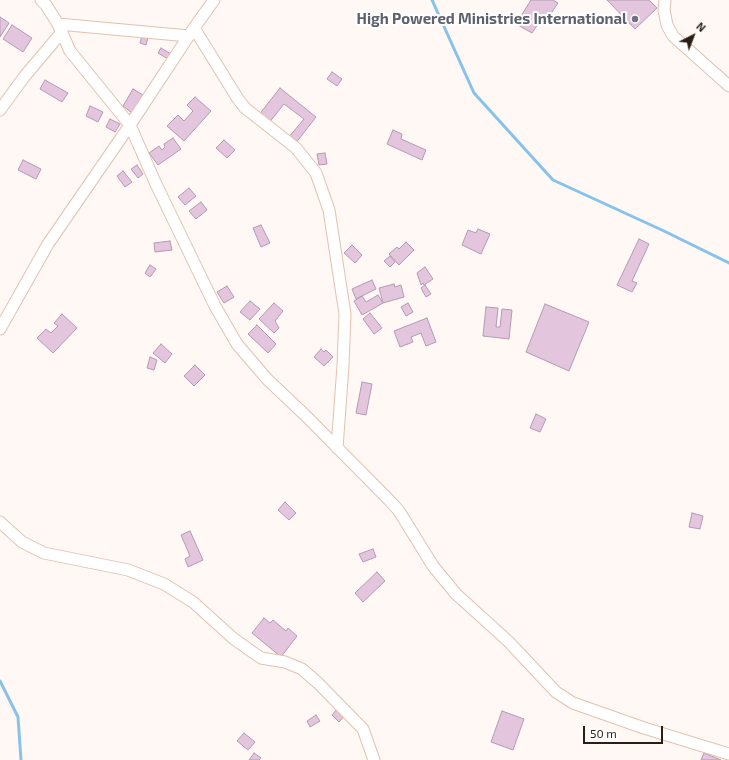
<!DOCTYPE html>
<html>
<head>
<meta charset="utf-8">
<style>
	body { margin:0 }
	#map { position:relative; width:729px; height:760px; overflow:hidden; background:#fff8f4; font-family:"Exo 2",sans-serif }
	canvas { display:block }
	.north { position:absolute; left:673px; top:16px; width:40px; height:40px; -webkit-text-stroke:3px #fff; paint-order:stroke; rotate:42deg; font-size:11px; font-weight:700; line-height:16px; text-align:center; color:#2a1e17 }
	.north::after { content:''; display:block; margin:auto; width:14px; height:18px; background:#2a1e17; clip-path:polygon(50% 0,100% 100%,50% 72%,0 100%) }
	.scale { position:absolute; left:583px; top:726px; width:80px; height:18px; box-sizing:border-box; border:2px solid #2a1e17; border-top:0; padding-left:5px; font-size:12px; line-height:14px; white-space:nowrap; color:#2a1e17; -webkit-text-stroke:3px #fff; paint-order:stroke }
</style>
</head>
<body>
<div id="map">
<canvas width="729" height="760"></canvas>
<div class="north">N</div>
<div class="scale">50 m</div>
</div>
<script>
const ctx = document.querySelector('canvas').getContext('2d');
ctx.lineJoin = 'round';
function poly(rows) {
  const path = new Path2D();
  for (const r of rows) {
    path.moveTo(r[0], r[1]);
    for (let i = 2; i < r.length; i += 2) path.lineTo(r[i], r[i + 1]);
  }
  return path;
}
function strokePath(path, color, width, dash) {
  ctx.strokeStyle = color;
  ctx.lineWidth = width;
  ctx.lineCap = dash ? 'butt' : 'round';
  ctx.setLineDash(dash || []);
  ctx.stroke(path);
}
function paint(path, color) {
  ctx.fillStyle = color;
  ctx.fill(path, 'evenodd');
}
function drawText(font, color, halo, rows, align = 'center') {
  ctx.font = font + ' "Exo 2",sans-serif';
  ctx.lineWidth = 4;
  ctx.setLineDash([]);
  ctx.textBaseline = 'middle';
  ctx.strokeStyle = halo;
  ctx.fillStyle = color;
  for (const [text, x, y, turn = 0] of rows) {
    ctx.save();
    ctx.translate(x, y);
    ctx.rotate((+turn || 0) * Math.PI / 180);
    ctx.textAlign = isNaN(turn) ? turn : align;
    if (halo) ctx.strokeText(text, 0, 0);
    ctx.fillText(text, 0, 0);
    ctx.restore();
  }
}
const stream = poly([
	[432,0,474,93,553,180,664,231,729,263],
	[0,681,18,717,21,760]
]);
const building = poly([
	[531,0,553,0,558,3,544,24,540,21,532,33,516,24,531,0],
	[607,0,649,0,657,8,635,29,607,0],
	[0,17,9,23,0,37,0,17],
	[12,25,32,38,23,52,3,39,12,25],
	[143,32,149,34,146,45,140,43,143,32],
	[161,48,171,54,168,59,158,53,161,48],
	[332,72,342,79,337,86,327,79,332,72],
	[45,80,68,93,62,102,40,89,45,80],
	[280,88,316,117,295,144,288,138,304,119,284,104,268,124,258,116,280,88],
	[133,89,143,95,132,113,123,106,133,89],
	[195,97,211,111,184,141,167,126,178,115,184,121,193,111,187,105,195,97],
	[90,106,103,112,98,122,86,116,90,106],
	[110,119,120,124,115,132,106,127,110,119],
	[393,130,402,134,401,139,426,150,422,160,387,144,393,130],
	[173,138,181,149,158,165,149,153,159,146,162,150,165,147,164,144,173,138],
	[224,140,235,150,227,158,216,148,224,140],
	[325,153,327,164,319,165,317,154,325,153],
	[23,160,41,169,36,179,18,170,23,160],
	[137,165,143,174,138,178,131,169,137,165],
	[123,171,132,182,125,187,117,176,123,171],
	[189,188,196,196,185,205,178,197,189,188],
	[201,202,207,210,196,219,189,211,201,202],
	[261,225,270,243,261,247,253,228,261,225],
	[478,229,490,234,481,254,462,245,468,230,476,233,478,229],
	[639,239,649,244,632,281,637,283,632,292,617,285,639,239],
	[170,241,172,250,155,252,154,243,170,241],
	[406,242,414,250,399,265,389,254,397,247,399,249,406,242],
	[352,245,362,255,355,263,344,253,352,245],
	[390,256,395,262,390,267,384,261,390,256],
	[150,265,156,269,150,277,145,273,150,265],
	[425,267,433,279,424,285,423,283,421,285,417,273,425,267],
	[372,280,376,289,356,299,352,289,372,280],
	[394,284,395,287,401,285,404,297,383,303,379,288,394,284],
	[425,285,431,294,426,297,421,288,425,285],
	[227,286,234,297,224,303,217,292,227,286],
	[378,295,383,303,362,315,354,301,362,296,366,302,378,295],
	[250,301,260,309,250,320,240,312,250,301],
	[274,303,283,311,275,321,279,328,274,333,259,319,274,303],
	[408,303,413,312,406,316,401,307,408,303],
	[545,304,589,322,569,371,526,352,545,304],
	[486,307,498,308,496,327,500,327,502,309,512,310,509,339,483,336,486,307],
	[370,313,382,328,374,334,363,319,370,313],
	[62,314,77,328,53,353,37,338,46,329,51,333,58,326,54,323,62,314],
	[427,318,436,342,426,346,421,333,411,337,413,342,400,347,394,331,427,318],
	[257,325,276,344,268,353,248,334,257,325],
	[161,344,172,354,165,363,153,353,161,344],
	[321,349,324,352,326,350,333,357,324,366,314,357,321,349],
	[150,357,157,360,154,370,147,368,150,357],
	[195,365,205,375,194,386,184,376,195,365],
	[362,382,372,384,366,415,356,413,362,382],
	[536,414,546,419,540,432,530,428,536,414],
	[285,502,296,513,289,520,278,510,285,502],
	[692,513,703,516,700,529,689,527,692,513],
	[190,531,203,560,188,567,185,559,190,556,181,535,190,531],
	[373,549,376,557,363,562,359,554,373,549],
	[377,572,385,581,363,602,355,593,377,572],
	[264,618,270,623,273,620,286,631,288,628,297,636,281,657,252,633,264,618],
	[338,708,345,715,339,722,332,715,338,708],
	[502,711,524,719,513,750,491,742,502,711],
	[316,715,320,721,310,727,307,721,316,715],
	[244,733,255,742,248,750,237,741,244,733],
	[254,753,261,758,259,760,249,760,254,753],
	[704,753,721,760,701,760,704,753]
]);
const minor = poly([
	[41,0,46,5,58,24,70,51,130,125,155,182,215,306,237,344,267,379,307,417,390,501,399,511,433,566,456,594,508,641,556,692,573,703,644,728,729,754],
	[665,0,664,10,667,25,673,36,729,86],
	[58,24,189,36],
	[194,28,238,99,245,108,296,148,316,173,329,210,345,314,343,366,337,448],
	[0,110,24,77,62,32],
	[0,329,48,244,130,125,194,28,214,0],
	[0,522,22,542,44,553,128,570,164,584,193,602,234,639,261,658,285,662,302,669,318,683,363,729,374,760]
]);
const markers = [
	[635,19,4,"#6b7280"]
];
const worshipNames = [
	["High Powered Ministries International",627,19]
];
strokePath(stream, '#87c2ec', 3);
paint(building, '#e3c6de');
strokePath(building, '#b599b0', 1);
strokePath(minor, '#e3c1af', 13);
strokePath(minor, '#fff', 11);
for (const [x, y, r, color] of markers) {
  const dot = new Path2D();
  dot.arc(x, y, r, 0, 2 * Math.PI);
  ctx.fillStyle = color;
  ctx.fill(dot);
  strokePath(dot, '#fff', 1.5);
}
drawText('bold 15px', '#5b616d', '#fff', worshipNames, 'right');
</script>
</body>
</html>
